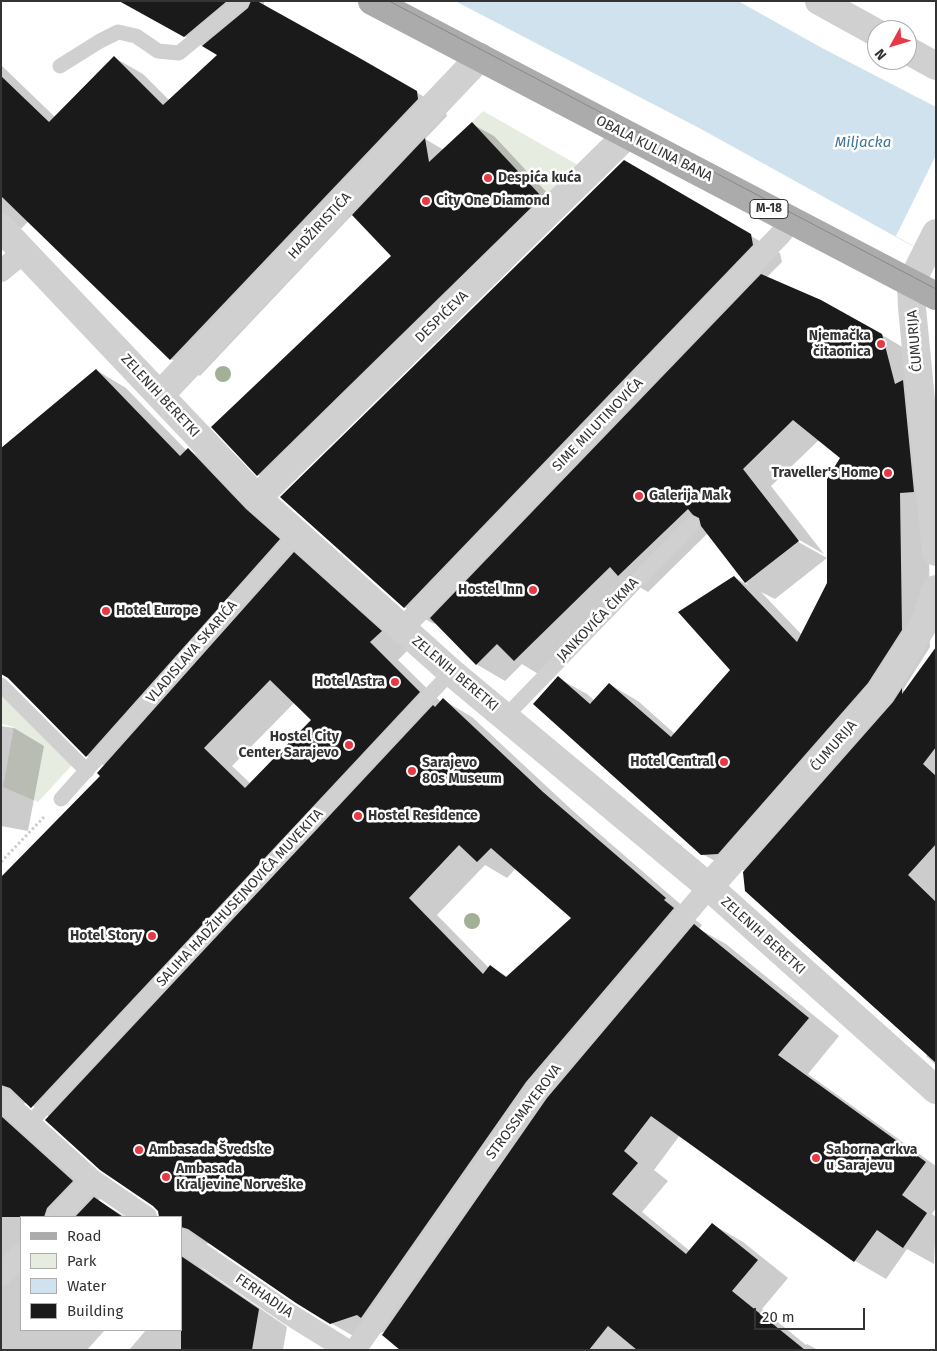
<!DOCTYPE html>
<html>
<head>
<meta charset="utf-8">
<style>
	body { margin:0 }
	#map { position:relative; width:937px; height:1351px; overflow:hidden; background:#fff; font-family:"Fira Sans",sans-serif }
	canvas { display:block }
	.frame { position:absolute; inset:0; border:2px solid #333; pointer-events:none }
	.legend { position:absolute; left:20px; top:1216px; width:162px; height:115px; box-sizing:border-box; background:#fff; border:1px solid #adadad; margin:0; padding:6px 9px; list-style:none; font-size:15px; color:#333 }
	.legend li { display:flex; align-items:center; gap:10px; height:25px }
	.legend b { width:25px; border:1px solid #adadad }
	.north { position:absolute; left:867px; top:20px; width:50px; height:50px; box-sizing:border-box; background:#fff; border:1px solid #adadad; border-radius:50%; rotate:231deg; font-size:14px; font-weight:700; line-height:20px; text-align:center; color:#333 }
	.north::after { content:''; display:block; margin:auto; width:18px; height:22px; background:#e63946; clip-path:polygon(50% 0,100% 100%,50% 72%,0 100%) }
	.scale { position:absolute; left:754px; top:1308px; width:111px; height:22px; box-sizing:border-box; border:2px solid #333; border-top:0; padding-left:6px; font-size:15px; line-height:18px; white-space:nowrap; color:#333; -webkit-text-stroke:4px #fff; paint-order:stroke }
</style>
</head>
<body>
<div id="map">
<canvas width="937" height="1351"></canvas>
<div class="frame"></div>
<ul class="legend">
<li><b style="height:6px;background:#ababab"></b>Road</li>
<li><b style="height:14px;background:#e6ecdf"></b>Park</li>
<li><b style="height:14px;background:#cfe2ee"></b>Water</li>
<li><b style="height:14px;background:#1a1a1a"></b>Building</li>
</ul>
<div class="north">N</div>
<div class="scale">20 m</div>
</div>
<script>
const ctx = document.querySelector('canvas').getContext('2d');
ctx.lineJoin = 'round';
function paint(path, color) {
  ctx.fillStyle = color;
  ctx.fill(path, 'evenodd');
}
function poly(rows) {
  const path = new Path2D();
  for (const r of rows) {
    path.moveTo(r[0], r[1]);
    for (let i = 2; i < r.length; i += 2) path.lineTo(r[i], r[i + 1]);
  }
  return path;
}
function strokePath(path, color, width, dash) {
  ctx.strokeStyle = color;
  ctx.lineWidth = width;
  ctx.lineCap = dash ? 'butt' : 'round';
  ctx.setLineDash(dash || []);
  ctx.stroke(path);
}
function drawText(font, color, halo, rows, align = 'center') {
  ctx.font = font + ' "Fira Sans",sans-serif';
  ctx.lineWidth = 5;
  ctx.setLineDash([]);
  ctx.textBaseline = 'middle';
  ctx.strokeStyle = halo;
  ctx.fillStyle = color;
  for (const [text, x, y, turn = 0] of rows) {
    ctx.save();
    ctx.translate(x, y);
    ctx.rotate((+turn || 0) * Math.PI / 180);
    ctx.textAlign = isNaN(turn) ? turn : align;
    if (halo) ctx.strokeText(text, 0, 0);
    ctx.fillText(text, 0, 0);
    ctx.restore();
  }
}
const green = poly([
	[483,111,578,165,543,198,472,122],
	[1,693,73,764,38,802,3,787,14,727,1,724]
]);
const water = poly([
	[455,1,738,1,822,48,936,107,936,259,701,129]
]);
const pier = poly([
	[936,155,936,259,896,236]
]);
const shadow = poly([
	[120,1,264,1,264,6,356,57,445,109,447,116,425,139,444,150,472,124,494,136,563,210,280,487,258,475,393,256,353,214,200,376,171,359,29,221,1,248,1,65,55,117,115,58,143,74,169,100,219,55],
	[624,161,780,253,782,262,766,278,882,335,911,352,928,430,930,647,903,690,912,695,936,652,936,1065,926,1056,928,1054,747,870,732,870,702,854,558,678,587,694,595,701,609,684,638,701,675,734,732,670,734,577,748,585,708,533,648,592,636,585,543,677,522,664,505,681,476,664,436,622,434,624,404,607],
	[819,440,842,458,828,583,802,635,761,592,775,599,827,558,793,539,794,537,824,554,771,486],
	[96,370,126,388,187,451,188,450,219,467,410,648,398,660,441,702,443,700,472,717,572,810,694,916,693,918,702,925,699,929,726,944,839,1036,808,1074,936,1166,936,1208,932,1214,936,1217,934,1264,907,1249,886,1279,855,1261,680,1135,654,1170,668,1181,642,1212,690,1251,712,1224,743,1242,788,1278,762,1309,806,1345,807,1344,818,1350,402,1350,386,1331,360,1340,331,1323,211,1243,205,1244,198,1263,203,1269,287,1327,283,1350,129,1350,146,1330,181,1330,181,1217,160,1217,159,1210,50,1117,27,1102,20,1106,101,1198,98,1201,126,1217,21,1217,21,1330,105,1330,87,1350,1,1350,1,879,102,776,105,766,87,756],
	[295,702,313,720,250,783,232,766],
	[485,865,507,878,516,868,573,918,508,977,490,967,489,968,437,915],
	[1,726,14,728,44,746,28,831,1,826]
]);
const building = poly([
	[119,1,227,1,184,37],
	[251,1,257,1,356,56,417,91,418,99,170,360,1,196,1,76,49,122,114,56,163,105,217,55,202,46,248,8],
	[472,122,542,197,257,476,211,427,391,256,352,215,425,138,429,162],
	[624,160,751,234,753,245,404,608,280,497],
	[761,274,821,300,882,334,895,384,903,380,914,492,900,493,902,630,868,683,718,854,701,855,533,704,558,676,590,704,609,683,671,737,730,670,678,612,734,576,797,642,827,583,827,479,840,458,793,420,743,469,799,541,745,583,701,526,699,518,693,515,688,509,618,576,610,567,514,661,497,644,476,665,430,618],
	[96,369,180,456,188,448,246,509,280,539,86,757,8,678,1,674,1,448],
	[294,552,382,631,370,642,420,692,31,1108,10,1088,1,1085,1,877,100,776,97,773],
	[270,680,311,720,245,788,204,748],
	[936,647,936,747,923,764,936,776,936,844,908,875,936,902,936,1063,745,891,743,872,893,702,902,688,902,694],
	[443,698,543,792,666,898,664,900,674,908,526,1082,361,1318,357,1315,330,1324,296,1303,188,1229,181,1227,181,1217,159,1217,158,1211,153,1206,100,1170,45,1120,433,705,435,707],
	[459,845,477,862,491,848,571,918,506,977,490,965,483,974,409,898],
	[694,924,809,1018,778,1055,926,1162,902,1195,927,1213,903,1248,877,1230,854,1262,651,1116,624,1151,638,1163,612,1194,686,1254,712,1223,758,1260,732,1291,805,1350,637,1350,608,1326,589,1350,400,1350,382,1335,547,1098],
	[1,1116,73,1181,47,1208,44,1217,1,1217],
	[94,1197,123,1217,75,1217],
	[181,1256,259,1309,252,1350,181,1350]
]);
const path = poly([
	[1,862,44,817]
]);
const service = poly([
	[60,66,100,41,118,32,136,36,158,51,179,53,242,1],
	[1,685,87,771],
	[505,717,692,524],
	[61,799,297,534],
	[29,1124,451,672]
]);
const pedestrian = poly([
	[1,271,24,252],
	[402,629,779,236,792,220],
	[1,1098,92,1180,146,1217],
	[57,1217,92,1180],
	[181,1240,289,1314,347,1350],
	[1,1275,21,1254],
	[355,1350,537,1090,709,887]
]);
const minor = poly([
	[819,1,877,33],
	[907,50,936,66],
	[1,228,257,498,451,672,709,887,936,1090],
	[936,233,911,283,912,308,936,552],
	[160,395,480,57],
	[257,498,627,135],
	[709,887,881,692,926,621,936,589]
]);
const primary = poly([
	[372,1,936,296]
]);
const tram = poly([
	[389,1,936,289]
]);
const trees = [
	[223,374],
	[472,921]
];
const markers = [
	[488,178,5,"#e63946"],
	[426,201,5,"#e63946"],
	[881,344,5,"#e63946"],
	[888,473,5,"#e63946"],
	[639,496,5,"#e63946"],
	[533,590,5,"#e63946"],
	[106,611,5,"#e63946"],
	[395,682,5,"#e63946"],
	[349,745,5,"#e63946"],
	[724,762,5,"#e63946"],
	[412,771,5,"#e63946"],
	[358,816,5,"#e63946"],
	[152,936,5,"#e63946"],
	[139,1150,5,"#e63946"],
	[816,1158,5,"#e63946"],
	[166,1177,5,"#e63946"]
];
const shields = [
	[769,209,38]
];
const shieldNames = [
	["M-18",769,209]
];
const streetNames = [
	["OBALA KULINA BANA",654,149,27],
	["HADŽIRISTIĆA",320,226,-47],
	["DESPIĆEVA",442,317,-44],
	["ĆUMURIJA",915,341,-95],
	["ZELENIH BERETKI",160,396,47],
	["SIME MILUTINOVIĆA",598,425,-46],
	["JANKOVIĆA ČIKMA",598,620,-46],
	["VLADISLAVA SKARIĆA",192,652,-49],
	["ZELENIH BERETKI",455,674,40],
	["ĆUMURIJA",834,746,-49],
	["SALIHA HADŽIHUSEJNOVIĆA MUVEKITA",240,898,-47],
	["ZELENIH BERETKI",763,936,42],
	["STROSSMAYEROVA",524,1112,-53],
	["FERHADIJA",264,1296,34]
];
const poiNames = [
	["Despića kuća",498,178],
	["City One Diamond",436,201],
	["Njemačka",871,336,"right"],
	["čitaonica",871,352,"right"],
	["Traveller's Home",878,473,"right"],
	["Galerija Mak",649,496],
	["Hostel Inn",523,590,"right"],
	["Hotel Europe",116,611],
	["Hotel Astra",385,682,"right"],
	["Hostel City",339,737,"right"],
	["Center Sarajevo",339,753,"right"],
	["Hotel Central",714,762,"right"],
	["Sarajevo",422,763],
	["80s Museum",422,779],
	["Hostel Residence",368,816],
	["Hotel Story",142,936,"right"],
	["Ambasada Švedske",149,1150],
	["Saborna crkva",826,1150],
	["u Sarajevu",826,1166],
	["Ambasada",176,1169],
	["Kraljevine Norveške",176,1185]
];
const waterNames = [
	["Miljacka",863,143]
];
paint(green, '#e6ecdf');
paint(water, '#cfe2ee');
paint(pier, '#fff');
paint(shadow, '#0003');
paint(building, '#1a1a1a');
strokePath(path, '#cdcdcd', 3, [2.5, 2.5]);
strokePath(service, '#d0d0d0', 15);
strokePath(pedestrian, '#d0d0d0', 22);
strokePath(minor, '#d0d0d0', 28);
strokePath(primary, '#ababab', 28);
strokePath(tram, '#888', 1);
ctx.fillStyle = '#a2b095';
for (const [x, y] of trees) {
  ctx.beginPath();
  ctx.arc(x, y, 8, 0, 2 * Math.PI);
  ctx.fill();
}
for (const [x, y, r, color] of markers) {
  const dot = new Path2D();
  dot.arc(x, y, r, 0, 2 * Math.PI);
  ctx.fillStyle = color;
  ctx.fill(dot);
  strokePath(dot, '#fff', 2);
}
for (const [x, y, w] of shields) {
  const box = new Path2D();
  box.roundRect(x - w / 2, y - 9.5, w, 19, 4);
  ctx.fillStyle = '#fff';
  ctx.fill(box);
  strokePath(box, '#333', 1);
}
drawText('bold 12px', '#333', null, shieldNames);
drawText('14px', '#333', '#fff', streetNames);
drawText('bold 14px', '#333', '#fff', poiNames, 'left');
drawText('italic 15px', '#3f7597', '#fff', waterNames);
</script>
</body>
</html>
